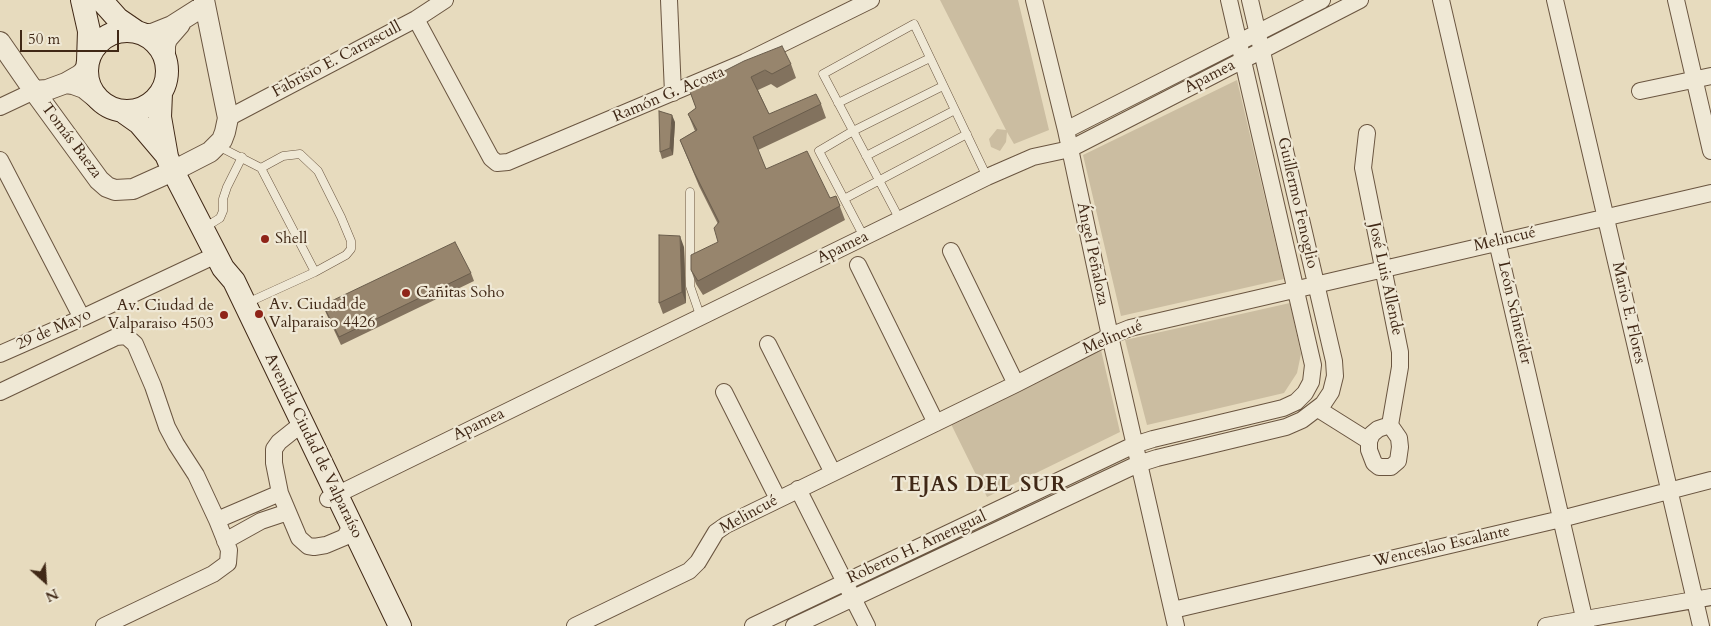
<!DOCTYPE html>
<html>
<head>
<meta charset="utf-8">
<style>
	body { margin:0 }
	#map { position:relative; width:1711px; height:626px; overflow:hidden; background:#e7dbbe; font-family:Cardo,serif }
	canvas { display:block }
	.north { position:absolute; left:20px; top:556px; width:50px; height:50px; -webkit-text-stroke:4px #efe8d5; paint-order:stroke; rotate:154deg; font-size:14px; font-weight:700; line-height:20px; text-align:center; color:#402816 }
	.north::after { content:''; display:block; margin:auto; width:18px; height:22px; background:#402816; clip-path:polygon(50% 0,100% 100%,50% 72%,0 100%) }
	.scale { position:absolute; left:20px; top:30px; width:99px; height:22px; box-sizing:border-box; border:2px solid #402816; border-top:0; padding-left:6px; font-size:15px; line-height:18px; white-space:nowrap; color:#402816; -webkit-text-stroke:4px #efe8d5; paint-order:stroke }
</style>
</head>
<body>
<div id="map">
<canvas width="1711" height="626"></canvas>
<div class="north">N</div>
<div class="scale">50 m</div>
</div>
<script>
const ctx = document.querySelector('canvas').getContext('2d');
ctx.lineJoin = 'round';
function paint(path, color) {
  ctx.fillStyle = color;
  ctx.fill(path, 'evenodd');
}
function poly(rows) {
  const path = new Path2D();
  for (const r of rows) {
    if (r.length === 3) {
      path.moveTo(r[0] + r[2], r[1]);
      path.arc(r[0], r[1], r[2], 0, 2 * Math.PI);
      continue;
    }
    path.moveTo(r[0], r[1]);
    for (let i = 2; i < r.length; i += 2) path.lineTo(r[i], r[i + 1]);
  }
  return path;
}
function strokePath(path, color, width, dash) {
  ctx.strokeStyle = color;
  ctx.lineWidth = width;
  ctx.lineCap = dash ? 'butt' : 'round';
  ctx.setLineDash(dash || []);
  ctx.stroke(path);
}
function drawText(font, color, halo, rows, align = 'center') {
  ctx.font = font + ' Cardo,serif';
  ctx.lineWidth = 4.5;
  ctx.setLineDash([]);
  ctx.textBaseline = 'middle';
  ctx.strokeStyle = halo;
  ctx.fillStyle = color;
  for (const [text, x, y, turn = 0] of rows) {
    ctx.save();
    ctx.translate(x, y);
    ctx.rotate((+turn || 0) * Math.PI / 180);
    ctx.textAlign = isNaN(turn) ? turn : align;
    if (halo) ctx.strokeText(text, 0, 0);
    ctx.fillText(text, 0, 0);
    ctx.restore();
  }
}
const green = poly([
	[940,0,1018,0,1049,130,1014,144,1007,132,1006,142,1000,151,991,147,989,139,997,129,1006,130],
	[1237,80,1284,279,1121,316,1083,155],
	[1290,303,1301,354,1297,373,1284,393,1147,425,1125,340],
	[1101,350,1120,432,987,497,951,424]
]);
const service = poly([
	[838,103,930,58],
	[218,146,261,168,315,272,247,303],
	[866,156,955,110],
	[261,168,283,156,300,154,318,171,341,217,351,241,351,249,346,255,315,272],
	[690,192,690,286,701,318],
	[844,199,967,134],
	[900,220,823,74,914,24,987,177],
	[204,228,220,218,223,211,223,199,227,187,242,157],
	[864,237,819,151,853,131,943,86]
]);
const minor = poly([
	[669,0,673,93],
	[1034,0,1066,130,1110,336,1176,626],
	[1441,0,1586,626],
	[1555,0,1701,626],
	[1676,0,1711,151],
	[416,19,491,158,497,163,508,162,745,62,871,0],
	[1640,91,1711,76],
	[0,107,34,91],
	[228,118,416,19,445,0],
	[1066,130,1322,0],
	[1367,133,1363,168,1400,352,1400,367,1390,425,1399,438,1400,447,1398,461,1391,467,1379,467,1374,463,1369,450,1369,441,1372,434,1378,429,1390,425],
	[0,160,82,318],
	[951,251,1016,384],
	[858,265,936,423],
	[768,344,833,473],
	[0,354,82,318,216,255],
	[0,392,116,337,126,336,135,344,153,386,167,427,176,444,196,475,217,520,229,550,228,563,213,574,104,626],
	[724,392,778,499],
	[1318,409,1369,441],
	[303,425,294,430,279,442,274,449,274,463,280,493,299,538,308,546,314,547,326,545,345,537,351,525],
	[798,489,867,626],
	[328,499,987,177,1033,157,1070,149,1360,0],
	[217,520,280,493],
	[225,541,261,521,288,512],
	[1173,610,1561,519,1711,480],
	[575,626,689,571,698,562,716,532,726,525,1016,384,1110,336,1130,328,1711,193],
	[753,626,1134,445,1153,439,1283,408,1296,402,1305,393,1311,382,1313,365,1229,0],
	[794,626,1138,464,1157,458,1286,427,1302,420,1323,404,1331,392,1335,376,1334,361,1250,0],
	[1546,626,1711,597]
]);
const tertiary = poly([
	[143,34,152,34,172,26,205,5],
	[0,42,34,91,99,180,107,187,115,190,133,189,173,171,210,152,222,140,225,132,228,118,204,0],
	[165,56,165,45,167,39,180,24],
	[66,83,73,84,84,88,100,101],
	[34,91,47,90,66,83,80,75,87,68]
]);
const secondary = poly([
	[82,0,89,31,88,61],
	[101,0,118,19,137,32],
	[127,71,40],
	[161,93,160,117,167,157,173,171,223,268,234,281,400,626],
	[122,111,139,123,167,156]
]);
const wall = poly([
	[791,64,796,78,777,88,771,84,758,90,769,114,821,104,826,118,758,150,766,169,830,198,836,196,845,220,703,295,696,284,691,270,718,242,718,224,699,186,680,140,695,131,688,114,696,108,689,89],
	[675,122,673,155,662,159,660,152],
	[684,247,686,303,663,314,659,303],
	[471,273,474,281,341,345,326,313,323,305]
]);
const shadedWall = poly([
	[672,115,675,122,673,155,670,148],
	[680,236,684,247,686,303,682,292]
]);
const building = poly([
	[782,46,791,64,772,74,765,70,751,77,769,114,816,94,821,104,753,137,766,169,807,151,830,198,836,196,840,206,698,281,691,270,691,255,718,242,714,228,719,222,694,172,680,140,697,130,688,114,696,108,689,89,744,61,782,46],
	[659,111,672,115,670,148,660,152,659,111],
	[659,235,680,236,682,292,659,303,659,235],
	[455,242,471,273,339,337,323,305,455,242]
]);
const markers = [
	[265,239,5,"#8f2418"],
	[406,293,5,"#8f2418"],
	[259,314,5,"#8f2418"],
	[224,315,5,"#8f2418"]
];
const streetNames = [
	["Fabrisio E. Carrascull",337,60,-28],
	["Apamea",1210,77,-27],
	["Ramón G. Acosta",669,95,-23],
	["Tomás Baeza",71,141,53],
	["Guillermo Fenoglio",1297,203,77],
	["Melincué",1505,240,-13],
	["Apamea",843,248,-26],
	["Ángel Peñaloza",1092,254,78],
	["José Luis Allende",1385,279,78],
	["León Schneider",1514,313,77],
	["Mario E. Flores",1628,313,77],
	["29 de Mayo",54,330,-24],
	["Melincué",1113,338,-23],
	["Apamea",479,425,-26],
	["Avenida Ciudad de Valparaíso",313,446,64],
	["Melincué",749,515,-29],
	["Wenceslao Escalante",1442,547,-13],
	["Roberto H. Amengual",917,548,-25]
];
const poiNames = [
	["Shell",275,239],
	["Cañitas Soho",416,293],
	["Av. Ciudad de",269,305],
	["Valparaiso 4426",269,323],
	["Av. Ciudad de",214,306,"right"],
	["Valparaiso 4503",214,324,"right"]
];
const districtNames = [
	["TEJAS DEL SUR",979,486]
];
paint(green, '#cbbda1');
strokePath(service, '#6a5540', 9);
strokePath(minor, '#6a5540', 18);
strokePath(tertiary, '#6a5540', 22);
strokePath(secondary, '#402816', 24);
strokePath(service, '#efe8d5', 8);
strokePath(minor, '#efe8d5', 16);
strokePath(tertiary, '#efe8d5', 20);
strokePath(secondary, '#efe8d5', 22);
paint(wall, '#82725e');
paint(shadedWall, '#6a5d4c');
paint(building, '#97856d');
strokePath(building, '#6a5d4c', 1);
for (const [x, y, r, color] of markers) {
  const dot = new Path2D();
  dot.arc(x, y, r, 0, 2 * Math.PI);
  ctx.fillStyle = color;
  ctx.fill(dot);
  strokePath(dot, '#efe8d5', 2);
}
drawText('16px', '#402816', '#efe8d5', streetNames);
drawText('16px', '#402816', '#efe8d5', poiNames, 'left');
ctx.letterSpacing = '1px';
drawText('bold 21px', '#402816', '#efe8d5', districtNames);
ctx.letterSpacing = '0px';
</script>
</body>
</html>
